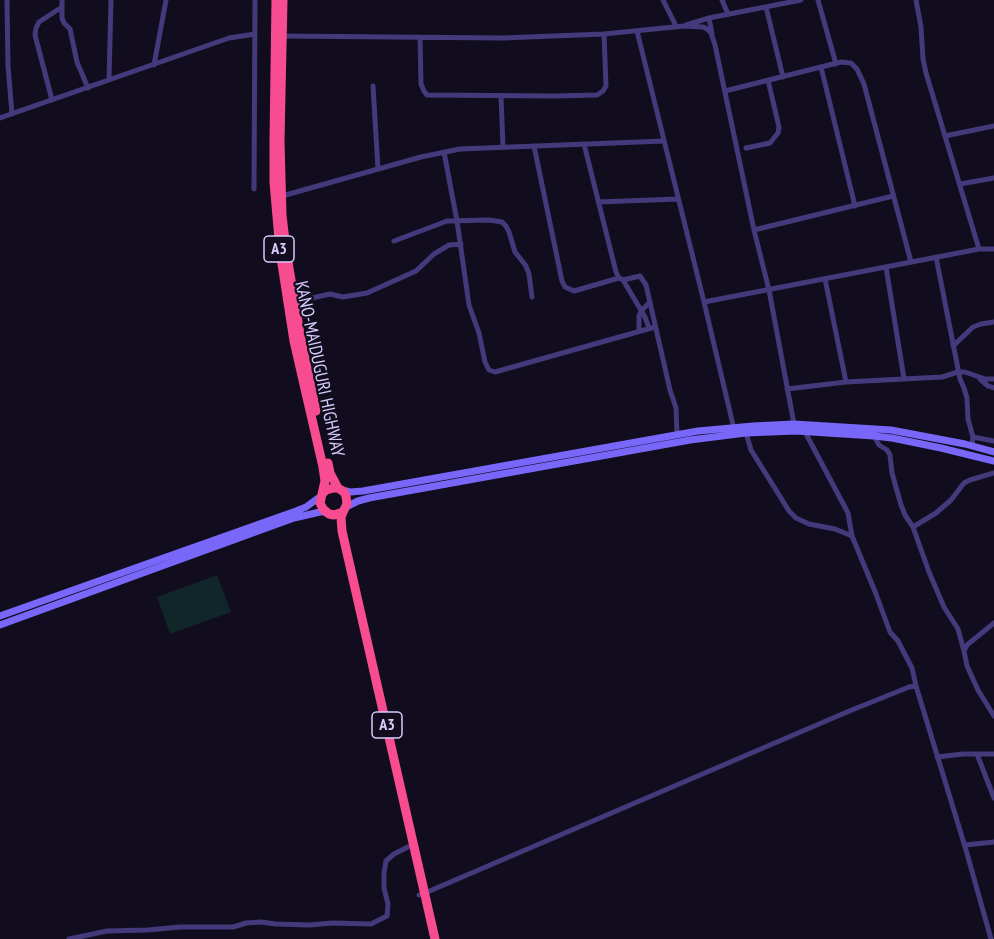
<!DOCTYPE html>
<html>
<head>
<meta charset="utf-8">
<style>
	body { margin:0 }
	canvas { display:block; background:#110d1e }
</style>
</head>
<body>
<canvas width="994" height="939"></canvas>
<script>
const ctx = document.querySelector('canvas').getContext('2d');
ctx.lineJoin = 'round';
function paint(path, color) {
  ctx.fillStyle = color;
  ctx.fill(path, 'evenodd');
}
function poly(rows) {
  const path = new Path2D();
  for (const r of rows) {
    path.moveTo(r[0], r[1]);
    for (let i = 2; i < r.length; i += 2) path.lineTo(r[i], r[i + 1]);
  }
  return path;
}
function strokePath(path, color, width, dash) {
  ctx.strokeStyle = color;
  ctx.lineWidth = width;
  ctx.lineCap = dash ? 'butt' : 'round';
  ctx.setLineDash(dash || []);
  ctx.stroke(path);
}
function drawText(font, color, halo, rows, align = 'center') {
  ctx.font = font + ' "PT Sans Narrow",sans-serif';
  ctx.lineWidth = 4.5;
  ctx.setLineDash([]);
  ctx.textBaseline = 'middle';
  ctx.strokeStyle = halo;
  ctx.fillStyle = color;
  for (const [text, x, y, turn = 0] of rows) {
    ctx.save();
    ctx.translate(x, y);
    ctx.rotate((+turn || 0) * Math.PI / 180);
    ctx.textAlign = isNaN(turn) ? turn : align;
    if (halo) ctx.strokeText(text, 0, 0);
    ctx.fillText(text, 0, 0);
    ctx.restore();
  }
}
const green = poly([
	[217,575,231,612,170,634,157,597]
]);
const street = poly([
	[7,0,8,66,12,114],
	[62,0,62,18,64,23,70,29,77,62,88,88],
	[663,0,676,26],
	[722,0,728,14],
	[818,0,836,64],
	[916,0,921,27,923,59,926,73,979,249],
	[766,7,783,77],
	[709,18,712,34],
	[686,25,709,18,801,0],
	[637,31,704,302,734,429],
	[282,36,503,38,604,34,684,26,703,27,707,29,711,33,715,45,754,230,769,290,794,424],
	[420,38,421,84,424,91,427,95,554,96,597,95,603,91,606,86,604,34],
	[154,65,166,0],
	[821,67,855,206],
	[109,80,111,0],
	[373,86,378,169],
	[725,91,841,62,851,63,857,69,864,84,911,262],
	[501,96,503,147],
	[52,100,35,35,36,28,39,22,62,7],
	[0,118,229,38,255,34],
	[945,136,994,126],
	[584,144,616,272,619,278,623,280,640,276,646,285,670,390,676,408,677,435],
	[534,146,562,281,565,287,574,291,619,278],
	[746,148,770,143,778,133,779,127,768,80],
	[444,152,457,221,469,305,479,333,485,362,489,370,495,372,655,327],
	[960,184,994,178],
	[254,189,255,0],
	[282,196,421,157,460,149,664,141],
	[598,202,678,199],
	[754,230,893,196],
	[394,241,447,221,489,220,502,222,506,226,509,232,515,252,526,266,529,274,532,297],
	[936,257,960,379,964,388,967,398,968,419,973,437,972,446],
	[886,267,904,379],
	[825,279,846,382],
	[623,280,645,317,649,328],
	[704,302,979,249,994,249],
	[295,306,312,298,330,294,343,297,367,293,416,271,434,254,449,245,461,244],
	[639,331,639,316,641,311,650,302],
	[953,346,973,327,981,324,994,322],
	[980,379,988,386,994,388],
	[787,389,846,382,942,377,958,372,965,372,985,379,994,379],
	[805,432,848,513,852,536,876,594,890,632,898,641,912,668,916,686],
	[746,433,751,450,789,511,796,518,809,524,835,529,852,536],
	[874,436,879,445,887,450,890,455,892,473,901,505,905,515,913,527,929,572,944,607,958,629,964,651],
	[973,437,994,441],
	[913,527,936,513,951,500,964,483,970,480,994,473],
	[994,623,967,645,964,651,967,666,978,690,994,716],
	[977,754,994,798],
	[937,757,963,754,994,754],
	[965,845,994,842],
	[419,895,425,893,847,712,909,687,916,686,966,850,991,939],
	[69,939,107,931,148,930,180,927,233,927,246,923,261,922,276,924,310,925,332,923,371,924,387,916,388,904,384,888,384,873,386,861,394,854,408,847]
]);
const secondary = poly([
	[342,490,350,492,363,491,698,431,753,426,794,424,891,430,965,444,994,452],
	[346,507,358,501,369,498,690,440,746,433,796,431,874,436,892,438,941,448,994,461],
	[0,616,296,511,306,507,321,496],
	[0,625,294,518,320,512,325,512]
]);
const highway = poly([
	[276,0,274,141,274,182,280,251,294,341,323,467,325,481,320,503,323,509,329,514,334,515,343,512,347,504,346,496,344,492,338,488,334,488,326,490,323,493],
	[283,0,280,141,282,215,286,250,301,340,316,411],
	[328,463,330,473,338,488],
	[343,512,341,517,342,531,435,939]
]);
const shields = [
	[279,249,30],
	[387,725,30]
];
const shieldNames = [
	["A3",279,249],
	["A3",387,725]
];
const streetNames = [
	["KANO-MAIDUGURI HIGHWAY",319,369,78]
];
paint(green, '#102628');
strokePath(street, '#423a7b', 5);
strokePath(secondary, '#7867f8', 7);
strokePath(highway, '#f74c8f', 9);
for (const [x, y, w] of shields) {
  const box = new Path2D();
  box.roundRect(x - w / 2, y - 13, w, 26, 4.5);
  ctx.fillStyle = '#110d1e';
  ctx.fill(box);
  strokePath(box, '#d6ccfd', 1.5);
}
drawText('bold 16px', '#d6ccfd', null, shieldNames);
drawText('18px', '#d6ccfd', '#110d1e', streetNames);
</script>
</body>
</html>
